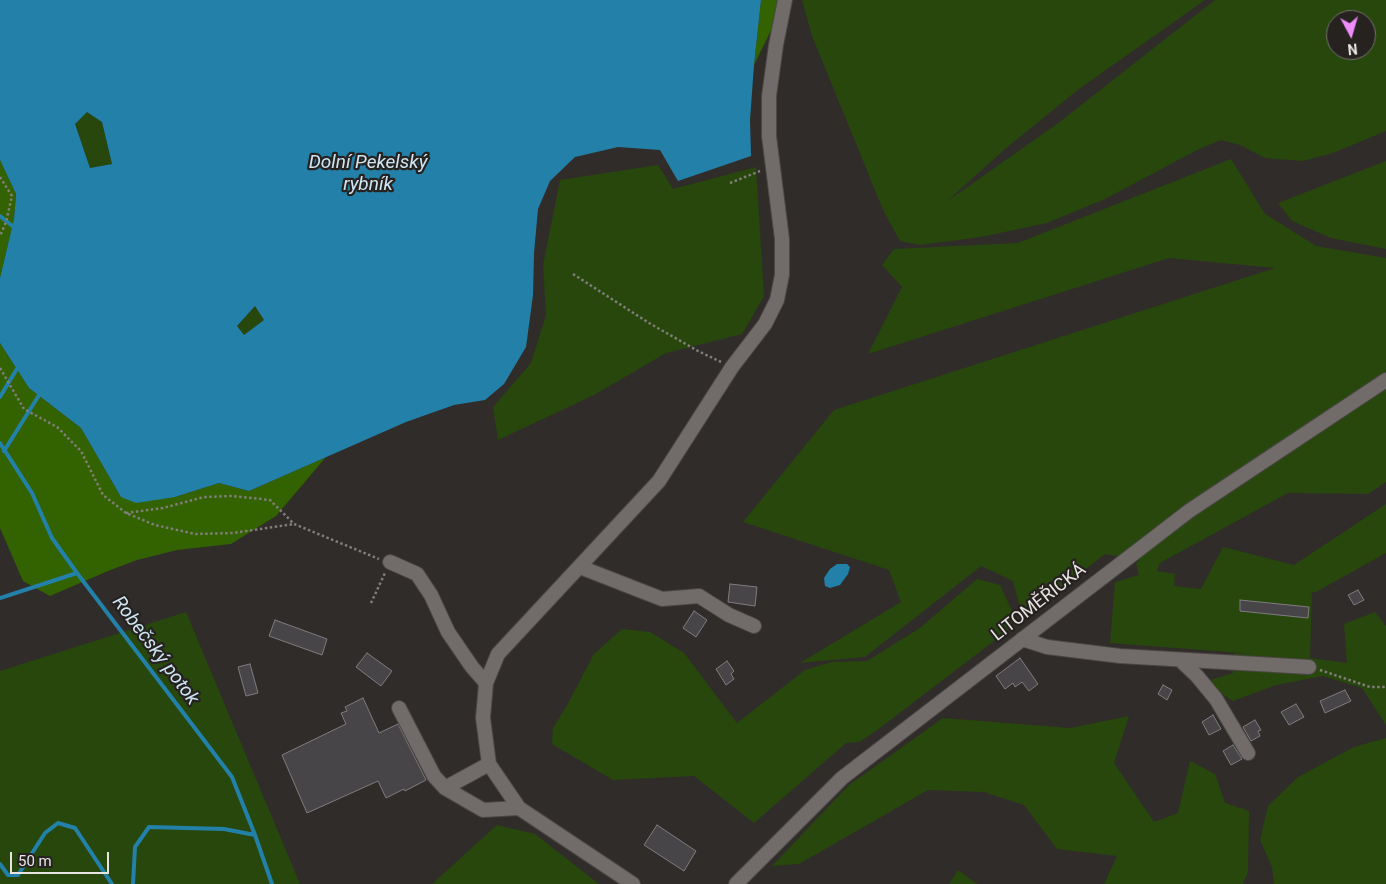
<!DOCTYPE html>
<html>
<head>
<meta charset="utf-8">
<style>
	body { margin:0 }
	#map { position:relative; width:1386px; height:884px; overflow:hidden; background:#302c29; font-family:Roboto,sans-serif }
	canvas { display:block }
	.north { position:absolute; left:1326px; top:10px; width:50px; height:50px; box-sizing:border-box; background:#262220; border:1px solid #73706e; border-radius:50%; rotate:174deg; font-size:14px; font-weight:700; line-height:20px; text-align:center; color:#e7e4e2 }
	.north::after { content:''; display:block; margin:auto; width:18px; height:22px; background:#ee8cf9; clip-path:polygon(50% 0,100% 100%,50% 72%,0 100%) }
	.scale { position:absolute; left:10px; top:852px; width:99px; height:22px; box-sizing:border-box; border:2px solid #e7e4e2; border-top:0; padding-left:6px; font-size:15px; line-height:18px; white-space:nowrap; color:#e7e4e2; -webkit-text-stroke:4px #262220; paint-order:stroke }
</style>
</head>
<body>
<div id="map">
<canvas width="1386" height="884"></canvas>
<div class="north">N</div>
<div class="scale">50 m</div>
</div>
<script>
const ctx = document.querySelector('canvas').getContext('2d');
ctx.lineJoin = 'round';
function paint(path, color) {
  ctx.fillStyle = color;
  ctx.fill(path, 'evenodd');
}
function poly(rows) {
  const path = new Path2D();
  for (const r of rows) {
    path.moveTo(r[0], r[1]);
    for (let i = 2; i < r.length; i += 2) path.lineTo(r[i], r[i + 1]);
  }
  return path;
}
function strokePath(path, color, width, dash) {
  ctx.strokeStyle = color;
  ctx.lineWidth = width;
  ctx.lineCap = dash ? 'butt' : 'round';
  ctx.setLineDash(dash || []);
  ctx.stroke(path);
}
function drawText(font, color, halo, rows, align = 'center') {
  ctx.font = font + ' Roboto,sans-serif';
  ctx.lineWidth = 4.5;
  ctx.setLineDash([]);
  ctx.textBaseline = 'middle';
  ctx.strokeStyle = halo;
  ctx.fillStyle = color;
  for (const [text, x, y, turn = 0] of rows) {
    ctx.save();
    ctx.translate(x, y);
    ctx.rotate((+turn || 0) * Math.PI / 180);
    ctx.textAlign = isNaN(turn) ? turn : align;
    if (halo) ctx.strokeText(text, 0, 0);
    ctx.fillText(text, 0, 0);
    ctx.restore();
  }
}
const green = poly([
	[802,0,1205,0,1079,89,1005,149,946,202,1057,124,1215,0,1386,0,1386,131,1333,153,1303,161,1265,158,1240,145,1221,140,1199,149,1105,199,1047,223,981,237,920,245,900,241,884,212,812,36],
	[1336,20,1366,20,1366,50,1336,50],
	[87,111,102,122,112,164,90,168,75,124],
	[1231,159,1265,214,1316,246,1386,258,1386,482,1368,494,1288,493,1160,563,1157,571,1175,574,1174,586,1201,589,1223,547,1294,565,1386,504,1386,553,1316,592,1312,592,1310,658,1347,663,1344,624,1375,612,1386,626,1386,725,1362,688,1323,676,1276,685,1233,701,1204,682,1233,673,1234,653,1255,654,1110,643,1115,582,1139,575,1136,563,1140,560,1105,554,1023,619,1013,581,981,566,865,657,800,663,901,602,889,570,743,522,834,410,1275,268,1169,258,868,354,902,287,882,265,894,249,1018,243],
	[1386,161,1386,249,1331,238,1292,221,1278,203],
	[658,165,673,189,756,167,764,296,742,334,666,353,594,395,498,440,493,407,531,363,546,315,543,265,560,180],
	[255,306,264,320,244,335,237,326],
	[977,579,1000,585,1014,615,1011,628,876,731,859,742,846,743,754,823,694,776,613,780,552,744,553,728,566,707,594,654,622,629,650,632,684,653,737,723,805,670,832,662,867,661,920,628],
	[186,612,300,884,0,884,0,671],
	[1129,716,1114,763,1154,822,1178,813,1190,761,1215,774,1225,803,1249,811,1248,872,1243,884,1104,884,1117,856,1057,849,1024,805,984,792,928,790,799,864,772,866,849,785,943,718,1070,728],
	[1386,738,1386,884,1274,884,1272,867,1260,840,1268,806,1298,777,1354,747],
	[497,825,535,834,599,884,432,884],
	[958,870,977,884,949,884]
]);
const forest = poly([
	[761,0,786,0,754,65],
	[0,160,16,194,14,219,0,278],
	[0,343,29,388,81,428,121,497,175,497,219,483,249,491,326,457,276,516,231,544,177,550,137,560,108,571,50,596,23,581,0,528]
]);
const water = poly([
	[0,0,761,0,754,65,750,120,751,156,678,181,660,150,618,147,575,157,550,181,538,209,534,253,533,295,526,347,504,384,485,400,454,405,406,422,249,491,219,483,175,497,136,503,121,497,81,428,29,388,0,343,0,278,14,219,16,194,0,160],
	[87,112,102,122,112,164,90,168,75,124],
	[255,306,264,320,244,335,237,326],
	[837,564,847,564,850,567,848,574,840,585,830,588,825,586,824,578,830,569]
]);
const stream = poly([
	[0,216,16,229],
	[0,397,18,367],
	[0,443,32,493,52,538,77,573,232,777,255,835,272,884],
	[4,451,41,392],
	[0,598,77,573],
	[0,864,8,875,18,875,45,833,58,823,75,828,112,884],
	[133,884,135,847,149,827,224,829,255,835]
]);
const building = poly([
	[730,584,757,587,755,606,728,602,730,584],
	[1358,590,1364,600,1354,605,1348,595,1358,590],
	[1240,600,1309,607,1308,618,1240,611,1240,600],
	[694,611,707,620,696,637,683,628,694,611],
	[275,620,327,639,322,655,269,636,275,620],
	[367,653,392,671,381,686,356,667,367,653],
	[1020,658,1038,684,1029,691,1022,682,1015,687,1013,683,1005,689,996,676,1020,658],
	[727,661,734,671,731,674,734,679,726,685,716,669,727,661],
	[250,664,258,693,246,696,238,667,250,664],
	[1163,685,1172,690,1167,700,1158,694,1163,685],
	[1345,690,1351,701,1325,713,1320,701,1345,690],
	[363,698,379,733,398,724,426,780,405,791,404,789,386,798,378,781,307,813,282,755,346,724,341,713,347,711,345,707,363,698],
	[1296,704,1304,717,1289,725,1281,712,1296,704],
	[1213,715,1221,729,1209,735,1202,722,1213,715],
	[1255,720,1261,730,1258,731,1260,736,1251,741,1243,727,1255,720],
	[1233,745,1242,759,1231,765,1223,751,1233,745],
	[657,825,696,851,684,871,644,845,657,825]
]);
const path = poly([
	[0,177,12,196,6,222,0,236],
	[730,183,760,171],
	[573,274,649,323,698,351,721,362],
	[0,368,24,409,57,427,81,451,103,495,126,513,155,525,195,534,233,533,294,524],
	[126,513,163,508,204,497,232,496,270,500,294,524,379,559],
	[371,603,385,573],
	[1320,670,1370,687,1386,687]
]);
const minor = poly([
	[390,562,417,574,431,595,448,632,472,667,486,683],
	[580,567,662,599,699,596,729,615,754,626],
	[1022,639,1047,647,1120,656,1309,667],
	[1180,660,1197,676,1216,699,1248,753],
	[399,708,434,776,445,788,483,810,519,808],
	[445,788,489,764],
	[633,884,519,808,489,764,483,718,486,683,498,654,659,481,732,367,765,324,777,300,782,275,782,239,769,136,769,96,776,45,785,0],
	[736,884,842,778,1189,511,1386,380]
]);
const streetNames = [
	["LITOMĚŘICKÁ",1039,603,-38]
];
const waterNames = [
	["Dolní Pekelský",368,163],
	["rybník",368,185],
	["Robečský potok",155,651,53]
];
paint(green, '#28470d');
paint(forest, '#336200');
paint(water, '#2381a9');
strokePath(stream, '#2381a9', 4);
paint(building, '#484548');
strokePath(building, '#807b7f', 1);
strokePath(minor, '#4a4744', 16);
strokePath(path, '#807d7a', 2.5, [2.5, 2.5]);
strokePath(minor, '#716c69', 14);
drawText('18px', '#e7e4e2', '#262220', streetNames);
drawText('italic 19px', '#cee6f4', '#262220', waterNames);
</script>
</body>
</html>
